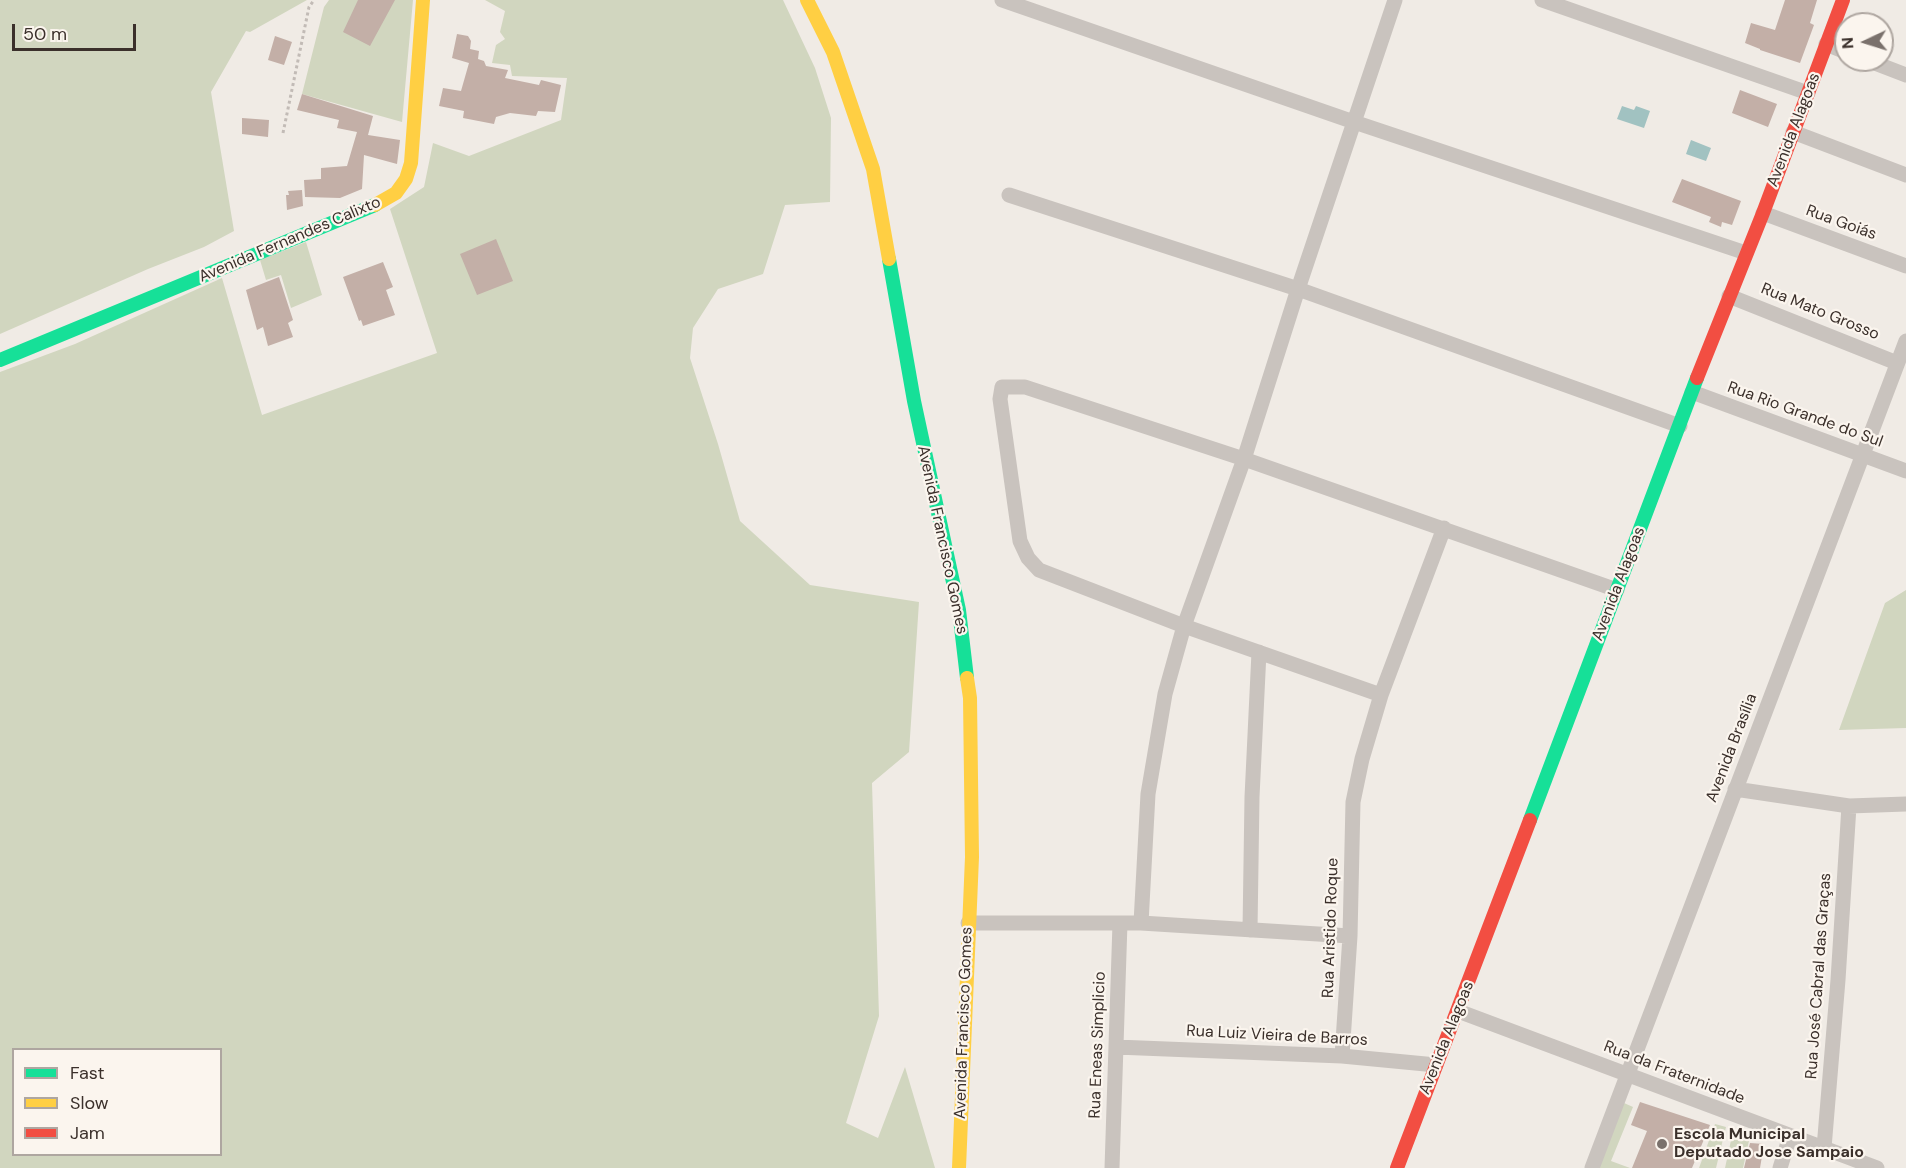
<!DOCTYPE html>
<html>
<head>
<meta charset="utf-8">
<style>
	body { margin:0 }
	#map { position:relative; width:1906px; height:1168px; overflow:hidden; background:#f0ebe5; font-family:"DM Sans",sans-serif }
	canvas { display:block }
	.legend { position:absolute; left:12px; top:1048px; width:210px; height:108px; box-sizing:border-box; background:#fbf5ee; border:2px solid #aea6a0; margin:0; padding:8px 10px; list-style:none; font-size:18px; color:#3b302b }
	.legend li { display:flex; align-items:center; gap:12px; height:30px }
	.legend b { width:30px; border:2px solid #aea6a0 }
	.north { position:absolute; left:1834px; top:12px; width:60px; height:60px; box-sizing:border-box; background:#fbf5ee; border:2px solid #aea6a0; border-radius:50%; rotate:266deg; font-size:16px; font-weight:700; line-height:24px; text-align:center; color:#3b302b }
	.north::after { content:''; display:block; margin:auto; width:21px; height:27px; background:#7a716c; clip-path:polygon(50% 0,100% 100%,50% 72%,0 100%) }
	.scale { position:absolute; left:12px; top:24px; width:124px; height:27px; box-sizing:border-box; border:3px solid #3b302b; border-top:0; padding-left:8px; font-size:18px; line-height:21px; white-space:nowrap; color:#3b302b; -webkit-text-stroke:4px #fbf5ee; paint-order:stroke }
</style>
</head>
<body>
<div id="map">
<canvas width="1906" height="1168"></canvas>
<ul class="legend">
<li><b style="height:8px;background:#16e098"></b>Fast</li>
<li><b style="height:8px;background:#ffcf43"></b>Slow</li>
<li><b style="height:8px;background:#f24e42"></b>Jam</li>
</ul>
<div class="north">N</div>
<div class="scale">50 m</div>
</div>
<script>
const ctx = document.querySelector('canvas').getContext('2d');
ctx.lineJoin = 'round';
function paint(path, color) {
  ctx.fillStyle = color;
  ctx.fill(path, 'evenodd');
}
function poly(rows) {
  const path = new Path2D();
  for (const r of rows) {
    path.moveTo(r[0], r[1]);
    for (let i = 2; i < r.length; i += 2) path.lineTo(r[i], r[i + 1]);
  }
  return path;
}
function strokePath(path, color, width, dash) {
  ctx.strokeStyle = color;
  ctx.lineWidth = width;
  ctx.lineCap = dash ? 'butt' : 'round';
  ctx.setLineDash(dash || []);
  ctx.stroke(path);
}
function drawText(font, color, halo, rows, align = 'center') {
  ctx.font = font + ' "DM Sans",sans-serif';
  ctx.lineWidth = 4.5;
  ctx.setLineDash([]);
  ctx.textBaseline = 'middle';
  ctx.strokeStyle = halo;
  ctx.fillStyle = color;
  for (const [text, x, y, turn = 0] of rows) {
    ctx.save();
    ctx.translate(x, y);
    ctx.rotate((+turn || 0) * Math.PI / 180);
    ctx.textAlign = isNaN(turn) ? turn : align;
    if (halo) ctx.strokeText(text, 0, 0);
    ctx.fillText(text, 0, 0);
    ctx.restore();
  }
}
const green = poly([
	[0,0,307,0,250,32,246,31,211,92,234,231,204,247,148,269,0,334],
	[329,0,413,0,402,122,302,94,324,7],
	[485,0,783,0,815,68,831,118,830,202,785,205,763,274,718,289,693,328,690,358,718,444,740,521,810,585,919,602,909,752,872,783,879,1016,846,1123,878,1138,905,1067,935,1168,0,1168,0,372,75,344,222,278,262,415,437,353,390,209,424,187,433,143,469,156,561,120,567,78,512,76,510,65,492,63,496,45,505,39,500,32,505,11],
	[14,1050,220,1050,220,1154,14,1154],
	[306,242,322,295,291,308,281,275,266,280,260,260],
	[1906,590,1906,728,1839,730,1885,603],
	[1624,1103,1633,1107,1611,1161,1630,1168,1597,1168],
	[1715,1124,1726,1127,1716,1168,1699,1168],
	[1733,1131,1750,1136,1743,1168,1725,1168]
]);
const water = poly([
	[1622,106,1634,110,1636,106,1650,111,1644,128,1617,119],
	[1691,140,1711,148,1706,161,1686,154]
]);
const building = poly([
	[358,0,395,0,370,46,343,32],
	[1785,0,1817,0,1810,23,1814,25,1800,63,1760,50,1760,49,1745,43,1751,23,1775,30],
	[457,34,468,36,471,41,470,49,479,51,478,59,484,61,486,66,508,70,505,78,539,85,541,80,561,85,555,112,538,111,536,116,510,113,496,117,494,124,463,118,464,111,439,106,443,88,461,91,469,63,452,58],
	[275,36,292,42,284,65,268,60],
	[1740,90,1777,104,1768,127,1732,113],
	[302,94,373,116,368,135,400,140,397,164,364,155,362,189,340,198,305,197,304,180,321,179,321,168,347,166,357,132,337,128,339,120,297,110],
	[242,118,269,120,268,137,242,134],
	[1682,179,1741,201,1732,225,1722,222,1721,227,1709,222,1711,217,1672,202],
	[302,190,303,206,287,210,286,195,289,195,288,191],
	[496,239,513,281,477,295,460,254],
	[383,262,393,287,386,290,395,315,363,326,361,320,359,321,343,277],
	[279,277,293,320,288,323,293,337,268,346,263,327,257,330,246,290],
	[1640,1102,1710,1125,1692,1168,1632,1168,1647,1131,1631,1125],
	[1750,1143,1764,1144,1760,1168,1744,1168]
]);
const path = poly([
	[283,133,309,7,314,0]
]);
const street = poly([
	[1002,0,1354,122,1746,253],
	[1542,0,1808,93],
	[1826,44,1846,52],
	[1867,60,1906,75],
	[1793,132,1906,175],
	[1009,195,1298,289,1680,426],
	[1763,213,1906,266],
	[1729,296,1897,363],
	[1692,392,1906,471],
	[1381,695,1184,626,1039,570,1028,558,1020,541,1000,399,1002,387,1025,387,1244,459,1617,590],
	[1735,789,1849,806,1906,804],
	[968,923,1141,923,1350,936],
	[1141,923,1148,794,1165,694,1184,626,1244,459,1298,289,1395,0],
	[1250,930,1252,797,1259,652],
	[1458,1011,1877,1168],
	[1116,1047,1342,1056,1436,1065],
	[1342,1056,1350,936,1353,802,1362,759,1381,695,1444,528],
	[1824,1148,1838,980,1849,806],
	[1112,1168,1120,923],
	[1592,1168,1906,341],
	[1780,1168,1790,1136]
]);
const fast = poly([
	[889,259,914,401,959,610,967,678],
	[0,360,375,205],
	[1530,820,1697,378]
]);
const slow = poly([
	[807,0,833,52,873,169,889,259],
	[375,205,396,193,406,179,411,163,423,0],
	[959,1168,972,857,970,698,967,678]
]);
const jam = poly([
	[1697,378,1763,213,1843,0],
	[1397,1168,1530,820]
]);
const markers = [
	[1662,1144,6,"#7a716c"]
];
const streetNames = [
	["Avenida Alagoas",1794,130,-69],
	["Rua Goiás",1841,223,20],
	["Avenida Fernandes Calixto",290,240,-23],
	["Rua Mato Grosso",1820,312,22],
	["Rua Rio Grande do Sul",1805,415,20],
	["Avenida Francisco Gomes",942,540,78],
	["Avenida Alagoas",1619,584,-69],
	["Avenida Brasília",1732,748,-69],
	["Rua Aristido Roque",1331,928,-88],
	["Rua José Cabral das Graças",1819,976,-86],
	["Avenida Francisco Gomes",964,1023,-88],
	["Rua Luiz Vieira de Barros",1277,1036,3],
	["Avenida Alagoas",1447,1038,-68],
	["Rua Eneas Simplicio",1098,1045,-88],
	["Rua da Fraternidade",1674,1073,21]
];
const poiNames = [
	["Escola Municipal",1674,1135],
	["Deputado Jose Sampaio",1674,1153]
];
paint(green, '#d1d6bf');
paint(water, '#a1c2c1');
paint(building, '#c3afa7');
strokePath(path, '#c2bbb6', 3, [3, 3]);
strokePath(street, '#c9c3be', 15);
strokePath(fast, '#16e098', 14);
strokePath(slow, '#ffcf43', 14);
strokePath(jam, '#f24e42', 14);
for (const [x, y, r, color] of markers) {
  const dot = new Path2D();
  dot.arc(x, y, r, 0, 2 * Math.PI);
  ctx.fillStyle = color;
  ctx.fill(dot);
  strokePath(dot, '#fbf5ee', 2);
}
drawText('16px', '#3b302b', '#fbf5ee', streetNames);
drawText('bold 16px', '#3b302b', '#fbf5ee', poiNames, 'left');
</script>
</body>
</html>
